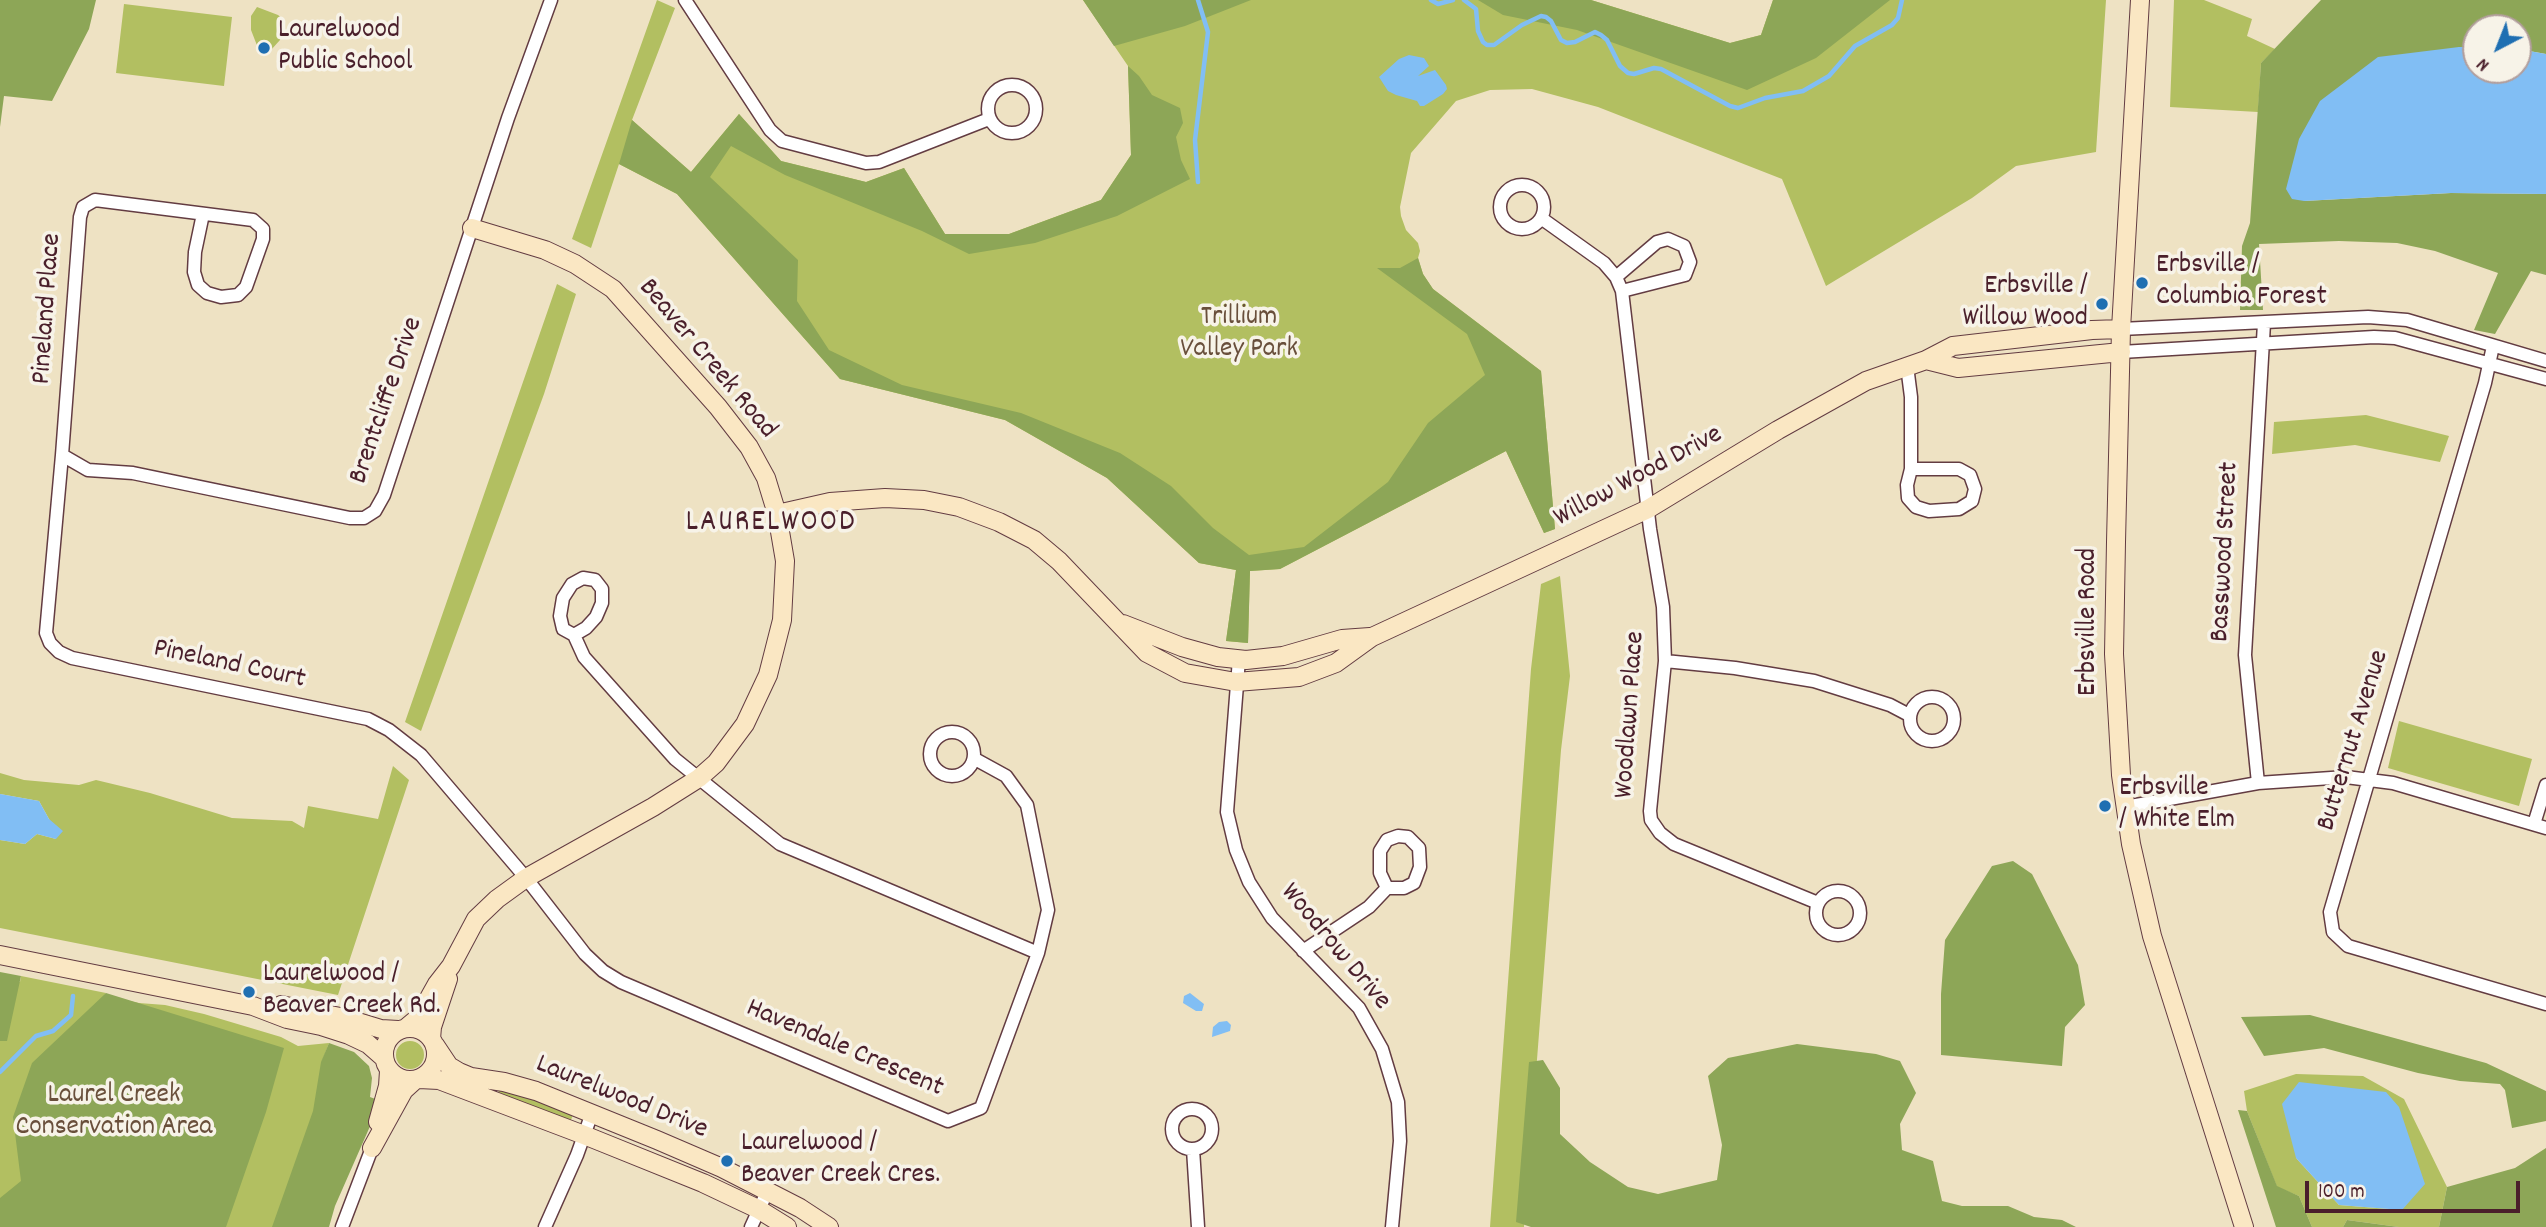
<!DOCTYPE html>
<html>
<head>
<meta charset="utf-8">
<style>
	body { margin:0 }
	#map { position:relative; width:2546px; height:1227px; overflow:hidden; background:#eee2c3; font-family:Dekko,sans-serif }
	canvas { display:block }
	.north { position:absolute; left:2462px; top:14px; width:70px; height:70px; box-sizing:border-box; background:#f7f3e8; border:2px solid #b29e9c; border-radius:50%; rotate:222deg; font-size:19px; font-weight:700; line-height:28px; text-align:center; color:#4a1f2b }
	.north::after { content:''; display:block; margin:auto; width:24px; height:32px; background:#1f6fb2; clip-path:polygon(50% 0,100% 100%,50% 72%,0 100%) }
	.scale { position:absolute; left:2305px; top:1181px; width:215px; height:32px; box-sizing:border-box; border:4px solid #4a1f2b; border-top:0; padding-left:9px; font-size:21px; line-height:24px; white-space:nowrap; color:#4a1f2b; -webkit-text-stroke:5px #f7f3e8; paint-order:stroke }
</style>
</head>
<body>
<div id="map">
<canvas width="2546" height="1227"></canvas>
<div class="north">N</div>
<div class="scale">100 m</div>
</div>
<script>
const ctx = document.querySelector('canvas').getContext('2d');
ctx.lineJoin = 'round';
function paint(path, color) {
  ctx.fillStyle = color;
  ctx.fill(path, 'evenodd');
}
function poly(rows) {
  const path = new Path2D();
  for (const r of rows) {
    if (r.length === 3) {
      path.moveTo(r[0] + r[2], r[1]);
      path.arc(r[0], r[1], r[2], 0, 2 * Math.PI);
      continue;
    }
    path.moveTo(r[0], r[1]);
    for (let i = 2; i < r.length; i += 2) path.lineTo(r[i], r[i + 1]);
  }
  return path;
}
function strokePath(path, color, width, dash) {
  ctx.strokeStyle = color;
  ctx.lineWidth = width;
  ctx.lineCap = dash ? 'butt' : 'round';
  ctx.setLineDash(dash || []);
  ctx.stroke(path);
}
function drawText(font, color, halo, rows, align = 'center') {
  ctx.font = font + ' Dekko,sans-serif';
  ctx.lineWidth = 7;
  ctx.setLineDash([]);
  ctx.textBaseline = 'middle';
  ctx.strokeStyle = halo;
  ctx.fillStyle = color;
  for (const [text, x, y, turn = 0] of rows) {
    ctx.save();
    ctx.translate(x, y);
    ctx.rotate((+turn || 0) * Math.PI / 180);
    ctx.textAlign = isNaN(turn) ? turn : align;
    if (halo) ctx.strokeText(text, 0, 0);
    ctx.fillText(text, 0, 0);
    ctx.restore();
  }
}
const green = poly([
	[657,0,675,8,632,120,691,172,739,114,781,161,866,182,904,168,945,234,1009,234,1101,200,1131,155,1128,66,1083,0,1591,0,1730,43,1761,35,1773,0,2106,0,2096,152,2016,166,1972,198,1826,286,1782,179,1598,107,1532,89,1490,90,1456,101,1411,153,1400,207,1401,216,1406,230,1418,243,1420,251,1418,258,1423,274,1433,289,1541,371,1555,529,1544,533,1506,451,1280,569,1250,571,1248,643,1226,641,1236,570,1199,563,1107,478,1005,420,840,379,677,194,619,164,591,248,572,239],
	[2174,0,2204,0,2252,19,2247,36,2275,49,2261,63,2258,112,2170,107],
	[124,4,232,17,224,86,116,73],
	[257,7,278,15,284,20,280,40,271,50,265,52,258,48,251,30,251,16],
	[557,284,576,294,544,394,421,731,405,722],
	[2366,415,2449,436,2440,462,2355,445,2272,454,2274,422],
	[1560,576,1570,676,1561,750,1524,1227,1490,1227,1531,669,1541,584],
	[2399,721,2532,759,2519,806,2388,768],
	[393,766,409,780,338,995,0,928,0,840,25,844,37,834,56,839,49,819,39,801,0,794,0,773,24,780,79,785,96,780,150,793,232,818,292,821,304,828,308,806,378,819],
	[21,976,106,993,104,996,139,1003,165,1005,204,1014,281,1037,298,1046,329,1043,321,1064,324,1227,0,1227,0,977,20,982],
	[410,1055,14],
	[2296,1074,2363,1076,2404,1099,2447,1187,2439,1227,2399,1227,2347,1220,2343,1227,2312,1227,2299,1196,2277,1187,2247,1111,2244,1091],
	[2296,1158,2402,1210,2339,1205],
	[500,1087,573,1115,570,1122,498,1093]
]);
const forest = poly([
	[0,0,96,0,89,29,52,101,4,96,0,127],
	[1083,0,1251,0,1185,26,1114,46],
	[1478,0,1591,0,1730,43,1761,35,1773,0,1890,0,1816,58,1747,90,1577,30,1503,15],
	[2321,0,2546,0,2546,54,2518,49,2518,28,2476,28,2476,47,2459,47,2304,201,2451,193,2546,194,2546,275,2531,271,2495,334,2474,330,2498,273,2435,251,2397,243,2339,241,2259,244,2263,310,2240,310,2242,246,2250,223,2261,63],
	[1128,66,1139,76,1152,95,1180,108,1183,123,1176,137,1181,160,1190,179,1117,216,1035,243,969,254,922,231,785,175,731,146,710,177,798,260,797,301,829,350,902,385,1021,413,1120,453,1171,486,1213,528,1249,555,1304,547,1388,482,1428,423,1485,375,1467,334,1377,268,1400,268,1418,258,1423,274,1433,289,1541,371,1555,529,1544,533,1506,451,1280,569,1250,571,1248,643,1226,641,1236,570,1199,563,1107,478,1005,420,840,379,677,194,619,164,632,120,691,172,739,114,781,161,866,182,904,168,945,234,1009,234,1101,200,1131,155],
	[2013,861,2032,874,2078,965,2085,1005,2065,1027,2062,1066,1941,1055,1941,994,1945,940,1992,866],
	[0,972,21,976,7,1041,0,1041],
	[106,993,284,1048,266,1112,226,1227,0,1227,0,1198,21,1181,13,1117,32,1063],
	[2310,1015,2486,1063,2546,1091,2546,1121,2512,1128,2505,1090,2500,1084,2460,1081,2418,1073,2324,1048,2264,1056,2241,1017],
	[329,1043,354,1052,369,1066,372,1078,370,1097,378,1100,371,1124,335,1206,329,1227,272,1227,313,1111,321,1062],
	[1797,1044,1876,1054,1900,1061,1916,1093,1900,1124,1902,1150,1933,1161,1942,1201,1962,1206,2008,1206,2034,1217,2062,1220,2076,1227,1531,1227,1516,1222,1529,1062,1543,1060,1560,1088,1560,1134,1590,1162,1628,1187,1658,1194,1717,1180,1722,1145,1708,1076,1728,1058],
	[2238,1110,2247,1111,2277,1186,2299,1196,2312,1227,2276,1227],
	[2546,1148,2546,1227,2439,1227,2447,1187,2515,1168],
	[2347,1220,2399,1227,2343,1227]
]);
const water = poly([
	[2459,47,2476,47,2476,70,2518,70,2518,49,2546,54,2546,194,2451,193,2304,201,2292,199,2286,189,2299,139,2320,101,2378,57],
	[1409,55,1424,58,1429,66,1418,76,1435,70,1446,85,1447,89,1443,94,1424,106,1420,106,1417,101,1396,95,1388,91,1379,77,1399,59],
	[0,794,39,801,49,819,63,831,56,839,37,834,25,844,0,840],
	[1190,993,1204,1004,1202,1011,1196,1011,1183,1003,1184,996],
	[1227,1021,1231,1025,1230,1031,1212,1037,1213,1027,1219,1022],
	[2299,1082,2386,1092,2399,1107,2425,1184,2402,1210,2339,1205,2296,1158,2282,1104]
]);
const stream = poly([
	[1431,0,1438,4,1453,0],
	[1464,0,1476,9,1478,31,1483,42,1487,45,1494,45,1522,25,1541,16,1546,17,1551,21,1561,40,1567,43,1575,42,1595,32,1601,35,1607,40,1620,66,1628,73,1634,74,1654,68,1661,69,1730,106,1738,108,1765,98,1803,91,1829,76,1855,46,1892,25,1898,18,1902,0],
	[1198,182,1195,140,1208,32,1198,0],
	[0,1072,36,1036,53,1031,71,1015,73,996]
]);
const street = poly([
	[685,0,770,130,782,141,866,163,879,162,989,119],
	[1012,109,24],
	[1522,207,22],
	[203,214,195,252,194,272,198,285,207,293,221,297,238,295,246,287,263,239,263,229,253,220,95,200,83,207,80,217,62,455,46,633,50,643,59,652,72,658,368,719,389,730,421,755,526,878,585,954,603,971,621,982,948,1121,981,1108,1038,953,1048,910,1027,805,1006,776,975,759],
	[1541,218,1604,263,1616,277,1622,291,1650,529,1663,607,1665,661,1650,811,1651,820,1660,833,1674,844,1818,903],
	[1616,277,1657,242,1668,239,1684,246,1690,262,1685,275,1622,291],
	[2121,329,2368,317,2407,320,2546,361],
	[2493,346,2485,383,2330,912,2333,932,2348,946,2546,1004],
	[2121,352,2374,337,2395,338,2546,379],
	[1907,366,1911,397,1911,469,1907,485,1908,498,1916,507,1929,511,1959,509,1972,501,1975,489,1970,475,1959,469,1911,469],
	[62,455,88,470,133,473,350,518,364,518,375,511,384,495,508,118,551,0],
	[574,635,563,629,560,616,563,598,572,584,583,578,595,580,602,589,602,603,596,617,586,628,574,635,584,657,675,759,780,844,1038,953],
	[1239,659,1227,812,1236,850,1249,882,1272,918,1359,1008,1382,1049,1398,1102,1400,1141,1392,1227],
	[1665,661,1735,668,1814,681,1890,705,1909,715],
	[1932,719,22],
	[952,754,22],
	[2258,783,2245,655,2264,323],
	[2125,807,2258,783,2346,777,2393,783,2546,828],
	[2534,824,2546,785],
	[1398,836,1408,837,1419,848,1420,867,1414,883,1404,888,1387,888,1380,873,1380,851,1387,840,1398,836],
	[1838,913,22],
	[1303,951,1369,907,1387,888],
	[1192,1129,20],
	[1193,1149,1198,1227],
	[342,1227,372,1148],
	[545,1227,577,1155,592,1113],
	[751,1227,767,1192]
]);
const secondary = poly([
	[2140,0,2121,329,2116,542,2114,654,2121,775,2131,844,2152,936,2244,1227],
	[1926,360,1958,368,2121,352],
	[777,514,830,502,885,498,924,500,959,507,999,522,1034,540,1059,561,1147,653,1185,673,1236,682,1299,677,1336,663,1372,637,1648,509,1778,430,1866,381,1926,360,1953,346,2092,330,2121,329],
	[1123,624,1182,647,1218,657,1246,660,1283,656,1342,639,1370,637],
	[0,955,253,1006,287,1019,321,1026,349,1035,368,1044,384,1058],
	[281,1005,345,1018,381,1029,398,1030],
	[410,1054,26],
	[406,1028,418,1018,437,984,451,966,476,919,497,899,526,878,653,807,699,778,716,763,745,724,768,675,782,620,785,561,777,514,766,478,749,447,718,407,613,289,575,264,545,250,472,228],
	[431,1039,432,1027,448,979],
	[435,1045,449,1066,459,1072,471,1077,504,1082,536,1091,657,1140,722,1168,800,1208,829,1227],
	[419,1079,439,1080,584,1135,703,1183,758,1209,787,1227],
	[378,1122,388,1086,389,1071],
	[372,1148,404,1090,415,1080]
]);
const markers = [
	[264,48,7,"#1f6fb2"],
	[2142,283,7,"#1f6fb2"],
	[2102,304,7,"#1f6fb2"],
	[2105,806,7,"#1f6fb2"],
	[249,992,7,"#1f6fb2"],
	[727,1161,7,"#1f6fb2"]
];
const poiNames = [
	["Laurelwood",278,32],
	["Public School",278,64],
	["Erbsville /",2156,267],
	["Columbia Forest",2156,299],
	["Erbsville /",2088,288,"right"],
	["Willow Wood",2088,320,"right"],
	["Erbsville",2119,790],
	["/ White Elm",2119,822],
	["Laurelwood /",263,976],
	["Beaver Creek Rd.",263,1008],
	["Laurelwood /",741,1145],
	["Beaver Creek Cres.",741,1177]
];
const streetNames = [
	["Pineland Place",49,309,-86],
	["Beaver Creek Road",706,360,50],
	["Brentcliffe Drive",388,401,-71],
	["Willow Wood Drive",1639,478,-28],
	["Basswood Street",2227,552,-87],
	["Erbsville Road",2090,622,-90],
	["Pineland Court",229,666,12],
	["Woodlawn Place",1632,715,-86],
	["Butternut Avenue",2355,741,-73],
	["Woodrow Drive",1334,948,50],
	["Havendale Crescent",844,1050,23],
	["Laurelwood Drive",621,1099,22]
];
const parkNames = [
	["Trillium",1239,319],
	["Valley Park",1239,351],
	["Laurel Creek",114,1097],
	["Conservation Area",114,1129]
];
const neighbourhoodNames = [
	["LAURELWOOD",771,525]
];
paint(green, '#b2bf61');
paint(forest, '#8da657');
paint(water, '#81bef4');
strokePath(stream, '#81bef4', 4.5);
strokePath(street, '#633c42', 15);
strokePath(secondary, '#633c42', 20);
strokePath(street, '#fff', 12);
strokePath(secondary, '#fae7c3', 18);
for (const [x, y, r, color] of markers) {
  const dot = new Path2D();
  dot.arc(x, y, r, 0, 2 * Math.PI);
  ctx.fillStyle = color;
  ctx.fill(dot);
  strokePath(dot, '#f7f3e8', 2.5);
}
drawText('28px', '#4a1f2b', '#f7f3e8', poiNames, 'left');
drawText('28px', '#4a1f2b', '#f7f3e8', streetNames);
drawText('28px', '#694f3b', '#f7f3e8', parkNames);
ctx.letterSpacing = '2px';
drawText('30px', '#4a1f2b', '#f7f3e8', neighbourhoodNames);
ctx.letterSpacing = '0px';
</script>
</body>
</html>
